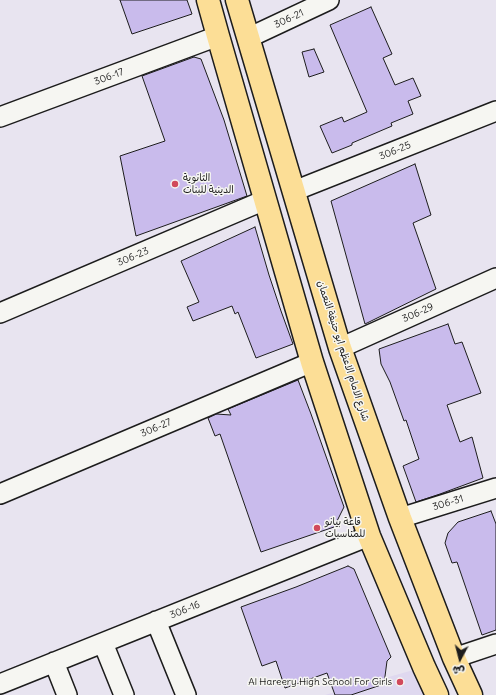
<!DOCTYPE html>
<html>
<head>
<meta charset="utf-8">
<style>
	body { margin:0 }
	#map { position:relative; width:496px; height:695px; overflow:hidden; background:#e8e4f0; font-family:Delius,"Playpen Sans Arabic",sans-serif }
	canvas { display:block }
	.north { position:absolute; left:440px; top:639px; width:40px; height:40px; -webkit-text-stroke:3px #f6f6f2; paint-order:stroke; rotate:187deg; font-size:11px; font-weight:700; line-height:16px; text-align:center; color:#1c1c1c }
	.north::after { content:''; display:block; margin:auto; width:14px; height:18px; background:#1c1c1c; clip-path:polygon(50% 0,100% 100%,50% 72%,0 100%) }
</style>
</head>
<body>
<div id="map">
<canvas width="496" height="695"></canvas>
<div class="north">ش</div>
</div>
<script>
const ctx = document.querySelector('canvas').getContext('2d');
ctx.lineJoin = 'round';
function paint(path, color) {
  ctx.fillStyle = color;
  ctx.fill(path, 'evenodd');
}
function poly(rows) {
  const path = new Path2D();
  for (const r of rows) {
    path.moveTo(r[0], r[1]);
    for (let i = 2; i < r.length; i += 2) path.lineTo(r[i], r[i + 1]);
  }
  return path;
}
function strokePath(path, color, width, dash) {
  ctx.strokeStyle = color;
  ctx.lineWidth = width;
  ctx.lineCap = dash ? 'butt' : 'round';
  ctx.setLineDash(dash || []);
  ctx.stroke(path);
}
function drawText(font, color, halo, rows, align = 'center') {
  ctx.font = font + ' Delius,"Playpen Sans Arabic",sans-serif';
  ctx.lineWidth = 3;
  ctx.setLineDash([]);
  ctx.textBaseline = 'middle';
  ctx.strokeStyle = halo;
  ctx.fillStyle = color;
  for (const [text, x, y, turn = 0] of rows) {
    ctx.save();
    ctx.translate(x, y);
    ctx.rotate((+turn || 0) * Math.PI / 180);
    ctx.textAlign = isNaN(turn) ? turn : align;
    if (halo) ctx.strokeText(text, 0, 0);
    ctx.fillText(text, 0, 0);
    ctx.restore();
  }
}
const built = poly([
	[424,667,437,695,325,695]
]);
const building = poly([
	[120,0,187,0,192,14,132,34,120,0],
	[371,7,392,54,383,58,395,85,413,78,421,96,408,101,413,114,391,123,392,126,352,143,352,145,332,153,320,126,342,117,344,122,367,112,330,25,371,7],
	[314,49,324,72,309,77,302,52,314,49],
	[194,57,201,59,224,120,247,196,136,236,120,156,165,141,142,76,194,57],
	[415,164,431,215,413,223,436,289,365,324,331,201,415,164],
	[255,227,269,275,281,311,293,344,256,358,238,312,235,314,232,306,193,321,187,307,199,302,181,261,255,227],
	[448,324,455,344,462,342,481,393,447,405,460,442,472,437,483,478,440,494,416,502,403,466,419,459,406,420,404,421,390,382,381,364,379,349,448,324],
	[298,380,311,414,344,507,334,527,261,552,220,434,215,436,208,418,216,414,231,415,228,409,298,380],
	[491,511,496,524,496,630,482,635,457,562,452,563,445,543,448,533,458,522,491,511],
	[348,566,354,569,391,657,387,661,384,684,351,695,335,695,327,673,285,688,276,661,262,666,241,607,296,587,348,566]
]);
const minor = poly([
	[248,38,329,0],
	[0,117,218,36],
	[294,191,496,111],
	[0,313,265,200],
	[340,348,496,278],
	[0,494,312,362],
	[400,518,496,488],
	[156,621,186,695],
	[103,643,124,695],
	[454,658,496,644],
	[54,662,67,695],
	[0,684,369,536]
]);
const major = poly([
	[208,0,218,36,312,362,369,536,424,667,437,695],
	[237,0,340,348,400,518,454,658,471,695]
]);
const markers = [
	[175,184,4,"#d1495b"],
	[317,528,4,"#d1495b"],
	[400,682,4,"#d1495b"]
];
const streetNames = [
	["306-21",289,19,-25],
	["306-17",109,77,-20],
	["306-25",395,151,-22],
	["306-23",133,257,-23],
	["306-29",418,313,-24],
	["شارع الامام الاعظم ابو حنيفة النعمان",343,351,72],
	["306-27",156,428,-23],
	["306-31",448,503,-17],
	["306-16",185,610,-22]
];
const poiNames = [
	["الثانوية",183,178],
	["الدينية للبنات",183,190],
	["قاعة بيانو",325,522],
	["للمناسبات",325,534],
	["Al Hareery High School For Girls",392,682,"right"]
];
paint(built, '#dfd8ef');
paint(building, '#c9bbec');
strokePath(building, '#1c1c1c', 1);
strokePath(minor, '#1c1c1c', 22);
strokePath(major, '#1c1c1c', 25);
strokePath(minor, '#f6f6f2', 19);
strokePath(major, '#fcde96', 22);
for (const [x, y, r, color] of markers) {
  const dot = new Path2D();
  dot.arc(x, y, r, 0, 2 * Math.PI);
  ctx.fillStyle = color;
  ctx.fill(dot);
  strokePath(dot, '#f6f6f2', 1.5);
}
drawText('10px', '#1c1c1c', '#f6f6f2', streetNames);
drawText('10px', '#1c1c1c', '#f6f6f2', poiNames, 'left');
</script>
</body>
</html>
